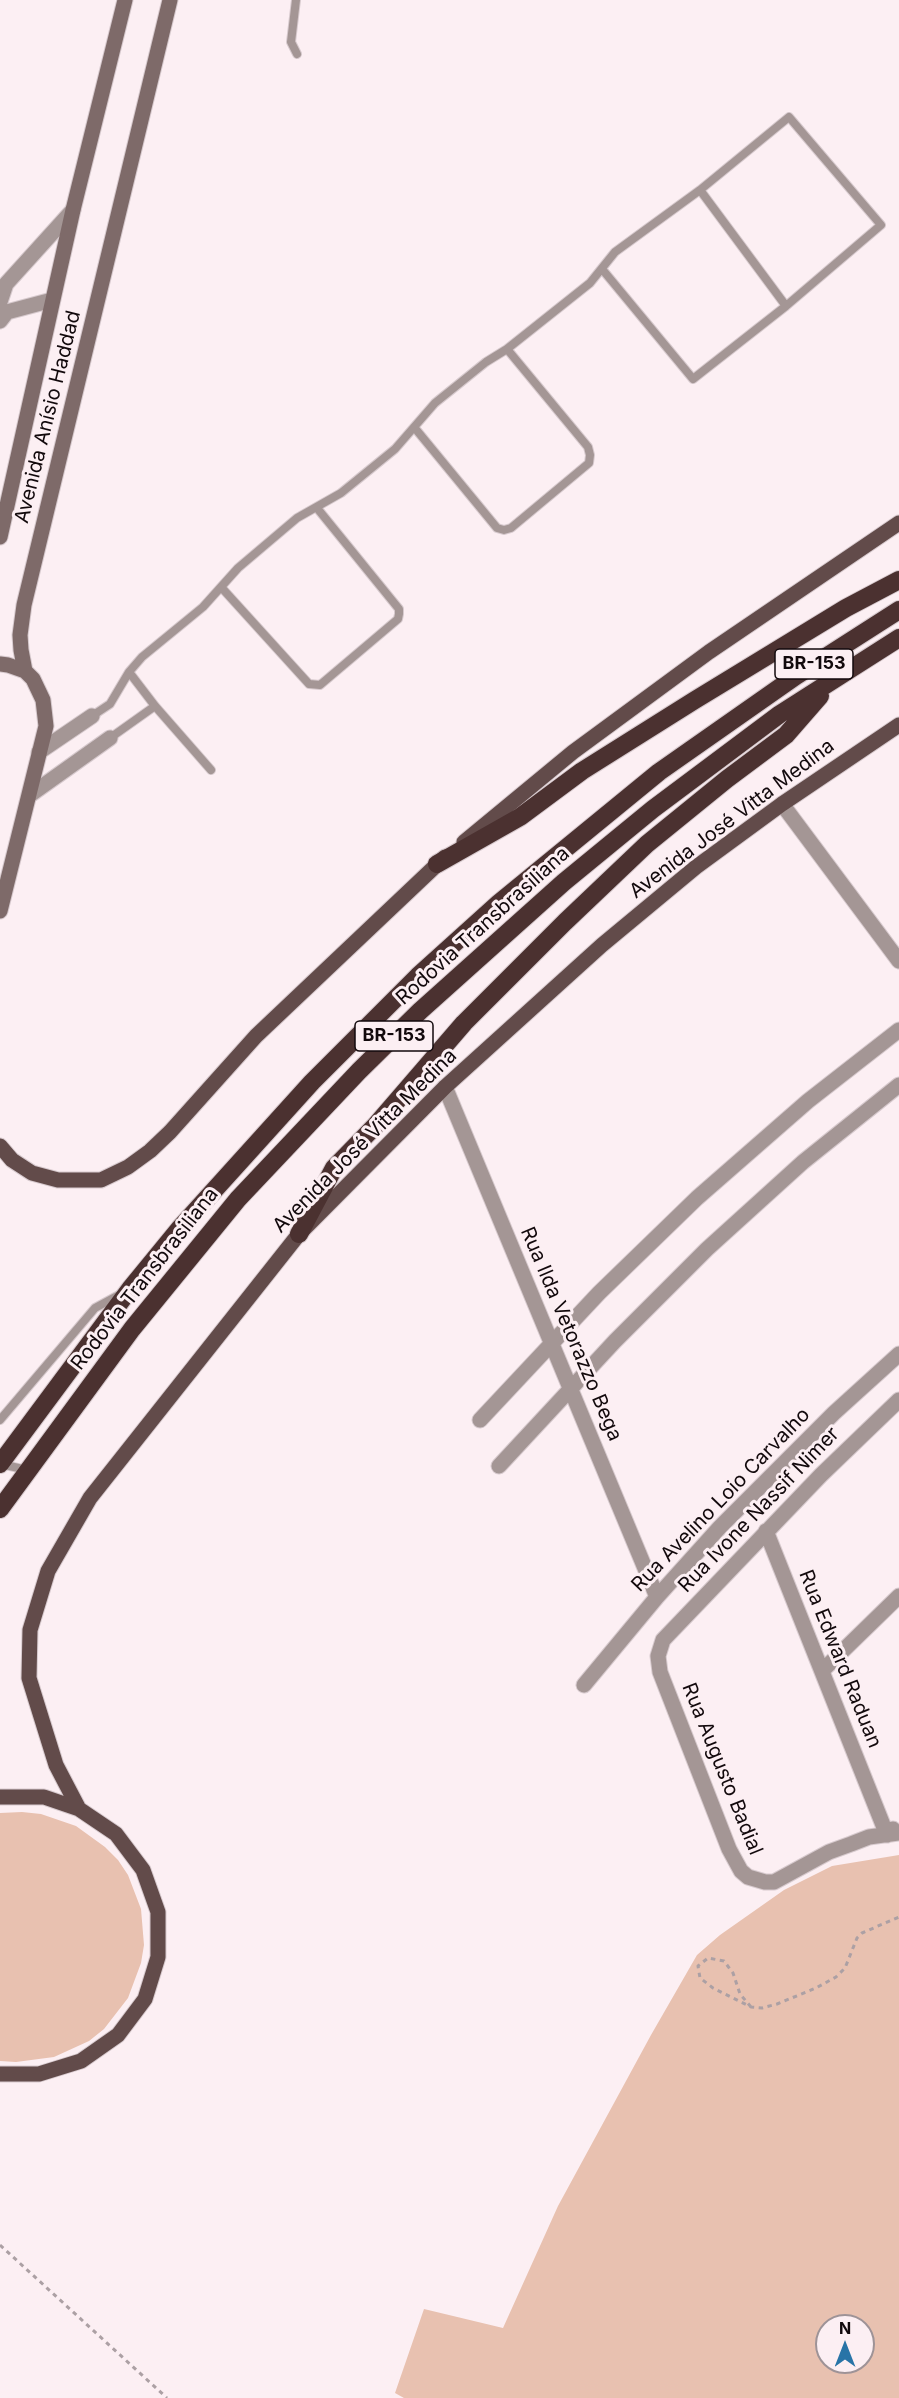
<!DOCTYPE html>
<html>
<head>
<meta charset="utf-8">
<style>
	body { margin:0 }
	#map { position:relative; width:899px; height:2398px; overflow:hidden; background:#fceff3; font-family:Inter,sans-serif }
	canvas { display:block }
	.north { position:absolute; left:815px; top:2314px; width:60px; height:60px; box-sizing:border-box; background:#fceff3; border:2px solid #9e9397; border-radius:50%; rotate:0deg; font-size:16px; font-weight:700; line-height:24px; text-align:center; color:#12090c }
	.north::after { content:''; display:block; margin:auto; width:21px; height:27px; background:#2874a7; clip-path:polygon(50% 0,100% 100%,50% 72%,0 100%) }
</style>
</head>
<body>
<div id="map">
<canvas width="899" height="2398"></canvas>
<div class="north">N</div>
</div>
<script>
const ctx = document.querySelector('canvas').getContext('2d');
ctx.lineJoin = 'round';
function paint(path, color) {
  ctx.fillStyle = color;
  ctx.fill(path, 'evenodd');
}
function poly(rows) {
  const path = new Path2D();
  for (const r of rows) {
    path.moveTo(r[0], r[1]);
    for (let i = 2; i < r.length; i += 2) path.lineTo(r[i], r[i + 1]);
  }
  return path;
}
function strokePath(path, color, width, dash) {
  ctx.strokeStyle = color;
  ctx.lineWidth = width;
  ctx.lineCap = dash ? 'butt' : 'round';
  ctx.setLineDash(dash || []);
  ctx.stroke(path);
}
function drawText(font, color, halo, rows, align = 'center') {
  ctx.font = font + ' Inter,sans-serif';
  ctx.lineWidth = 6;
  ctx.setLineDash([]);
  ctx.textBaseline = 'middle';
  ctx.strokeStyle = halo;
  ctx.fillStyle = color;
  for (const [text, x, y, turn = 0] of rows) {
    ctx.save();
    ctx.translate(x, y);
    ctx.rotate((+turn || 0) * Math.PI / 180);
    ctx.textAlign = isNaN(turn) ? turn : align;
    if (halo) ctx.strokeText(text, 0, 0);
    ctx.fillText(text, 0, 0);
    ctx.restore();
  }
}
const green = poly([
	[22,1812,41,1814,76,1826,105,1847,118,1860,128,1875,141,1909,144,1945,141,1963,128,1998,104,2029,89,2041,54,2057,16,2062,0,2061,0,1813],
	[899,1855,899,2398,404,2398,395,2393,424,2309,503,2328,558,2206,651,2035,697,1955,720,1935,784,1890,832,1866],
	[827,2326,863,2326,863,2362,827,2362]
]);
const path = poly([
	[751,2007,740,1994,733,1973,724,1961,708,1958,698,1966,700,1978,713,1988,751,2007,762,2008,777,2004,816,1988,836,1977,845,1968,857,1938,862,1933,899,1917],
	[0,2245,167,2398]
]);
const lane = poly([
	[296,0,291,42,297,54],
	[700,190,786,306],
	[414,427,497,528,504,530,511,528,589,463,590,455,588,447,507,349],
	[221,587,309,684,320,685,398,619,399,614,399,609,317,508],
	[92,716,110,704,129,672],
	[110,738,155,706],
	[211,770,155,706,129,672,142,657,203,607,238,568,297,518,341,493,395,449,435,403,486,362,507,349,590,283,615,252,700,190,789,117,881,225,786,306,693,379,602,269],
	[0,1420,95,1308,119,1295],
	[1,1464,27,1470]
]);
const street = poly([
	[0,302,6,284,73,210],
	[0,321,7,312,52,300],
	[39,752,92,716],
	[30,795,110,738],
	[782,804,899,961],
	[445,1087,657,1597],
	[899,1400,821,1475,663,1640,658,1656,660,1672,729,1849,741,1871,748,1877,765,1882,774,1882,829,1852,851,1844,869,1837,899,1833],
	[480,1420,599,1293,697,1198,808,1101,899,1030],
	[499,1466,615,1341,707,1249,803,1162,899,1085],
	[766,1531,887,1835,893,1829],
	[822,1671,899,1596],
	[584,1685,657,1597,720,1527,834,1413,899,1354]
]);
const secondary = poly([
	[0,537,73,210,125,0],
	[0,664,8,665,25,671],
	[0,911,46,726,43,700,33,679,25,671,21,650,20,635,24,605,170,0]
]);
const primary = poly([
	[464,842,573,752,709,652,899,523],
	[0,1146,12,1160,32,1173,58,1180,101,1180,128,1167,150,1151,170,1132,256,1036,445,857],
	[0,1797,44,1797,79,1809,116,1834,143,1870,158,1912,158,1957,145,1999,118,2035,81,2061,39,2074,0,2074],
	[79,1809,56,1765,29,1678,30,1630,48,1571,90,1498,299,1234,445,1087,602,945,696,867,782,804,899,725]
]);
const highway = poly([
	[437,864,520,817,582,771,695,700,846,608,899,580],
	[299,1234,334,1168,376,1125,464,1023,565,922,647,844,727,779,786,735,820,696],
	[0,1464,130,1289,180,1228,312,1082,418,976,499,903,659,772,796,676,899,610],
	[0,1509,132,1329,238,1199,359,1071,420,1011,564,882,653,809,780,714,899,638]
]);
const shields = [
	[814,664,78],
	[394,1036,78]
];
const shieldNames = [
	["BR-153",814,664],
	["BR-153",394,1036]
];
const streetNames = [
	["Avenida Anísio Haddad",48,417,-76],
	["Avenida José Vitta Medina",732,819,-37],
	["Rodovia Transbrasiliana",483,926,-42],
	["Avenida José Vitta Medina",365,1141,-45],
	["Rodovia Transbrasiliana",145,1279,-52],
	["Rua Ilda Vetorazzo Bega",571,1334,67],
	["Rua Avelino Loio Carvalho",721,1500,-46],
	["Rua Ivone Nassif Nimer",759,1510,-46],
	["Rua Edward Raduan",840,1659,68],
	["Rua Augusto Badial",722,1769,68]
];
paint(green, '#e8c1b0');
strokePath(lane, '#d7cace', 10);
strokePath(street, '#d7cace', 17);
strokePath(secondary, '#d7cace', 17);
strokePath(primary, '#d7cace', 17);
strokePath(highway, '#d7cace', 20);
strokePath(path, '#aca0a4', 3, [4.5, 4.5]);
strokePath(lane, '#a49695', 8);
strokePath(street, '#a49695', 15);
strokePath(secondary, '#7e6a69', 15);
strokePath(primary, '#624b4a', 15);
strokePath(highway, '#4b3130', 18);
for (const [x, y, w] of shields) {
  const box = new Path2D();
  box.roundRect(x - w / 2, y - 15, w, 30, 4.5);
  ctx.fillStyle = '#fceff3';
  ctx.fill(box);
  strokePath(box, '#12090c', 1.5);
}
drawText('bold 18px', '#12090c', null, shieldNames);
drawText('20px', '#12090c', '#fceff3', streetNames);
</script>
</body>
</html>
